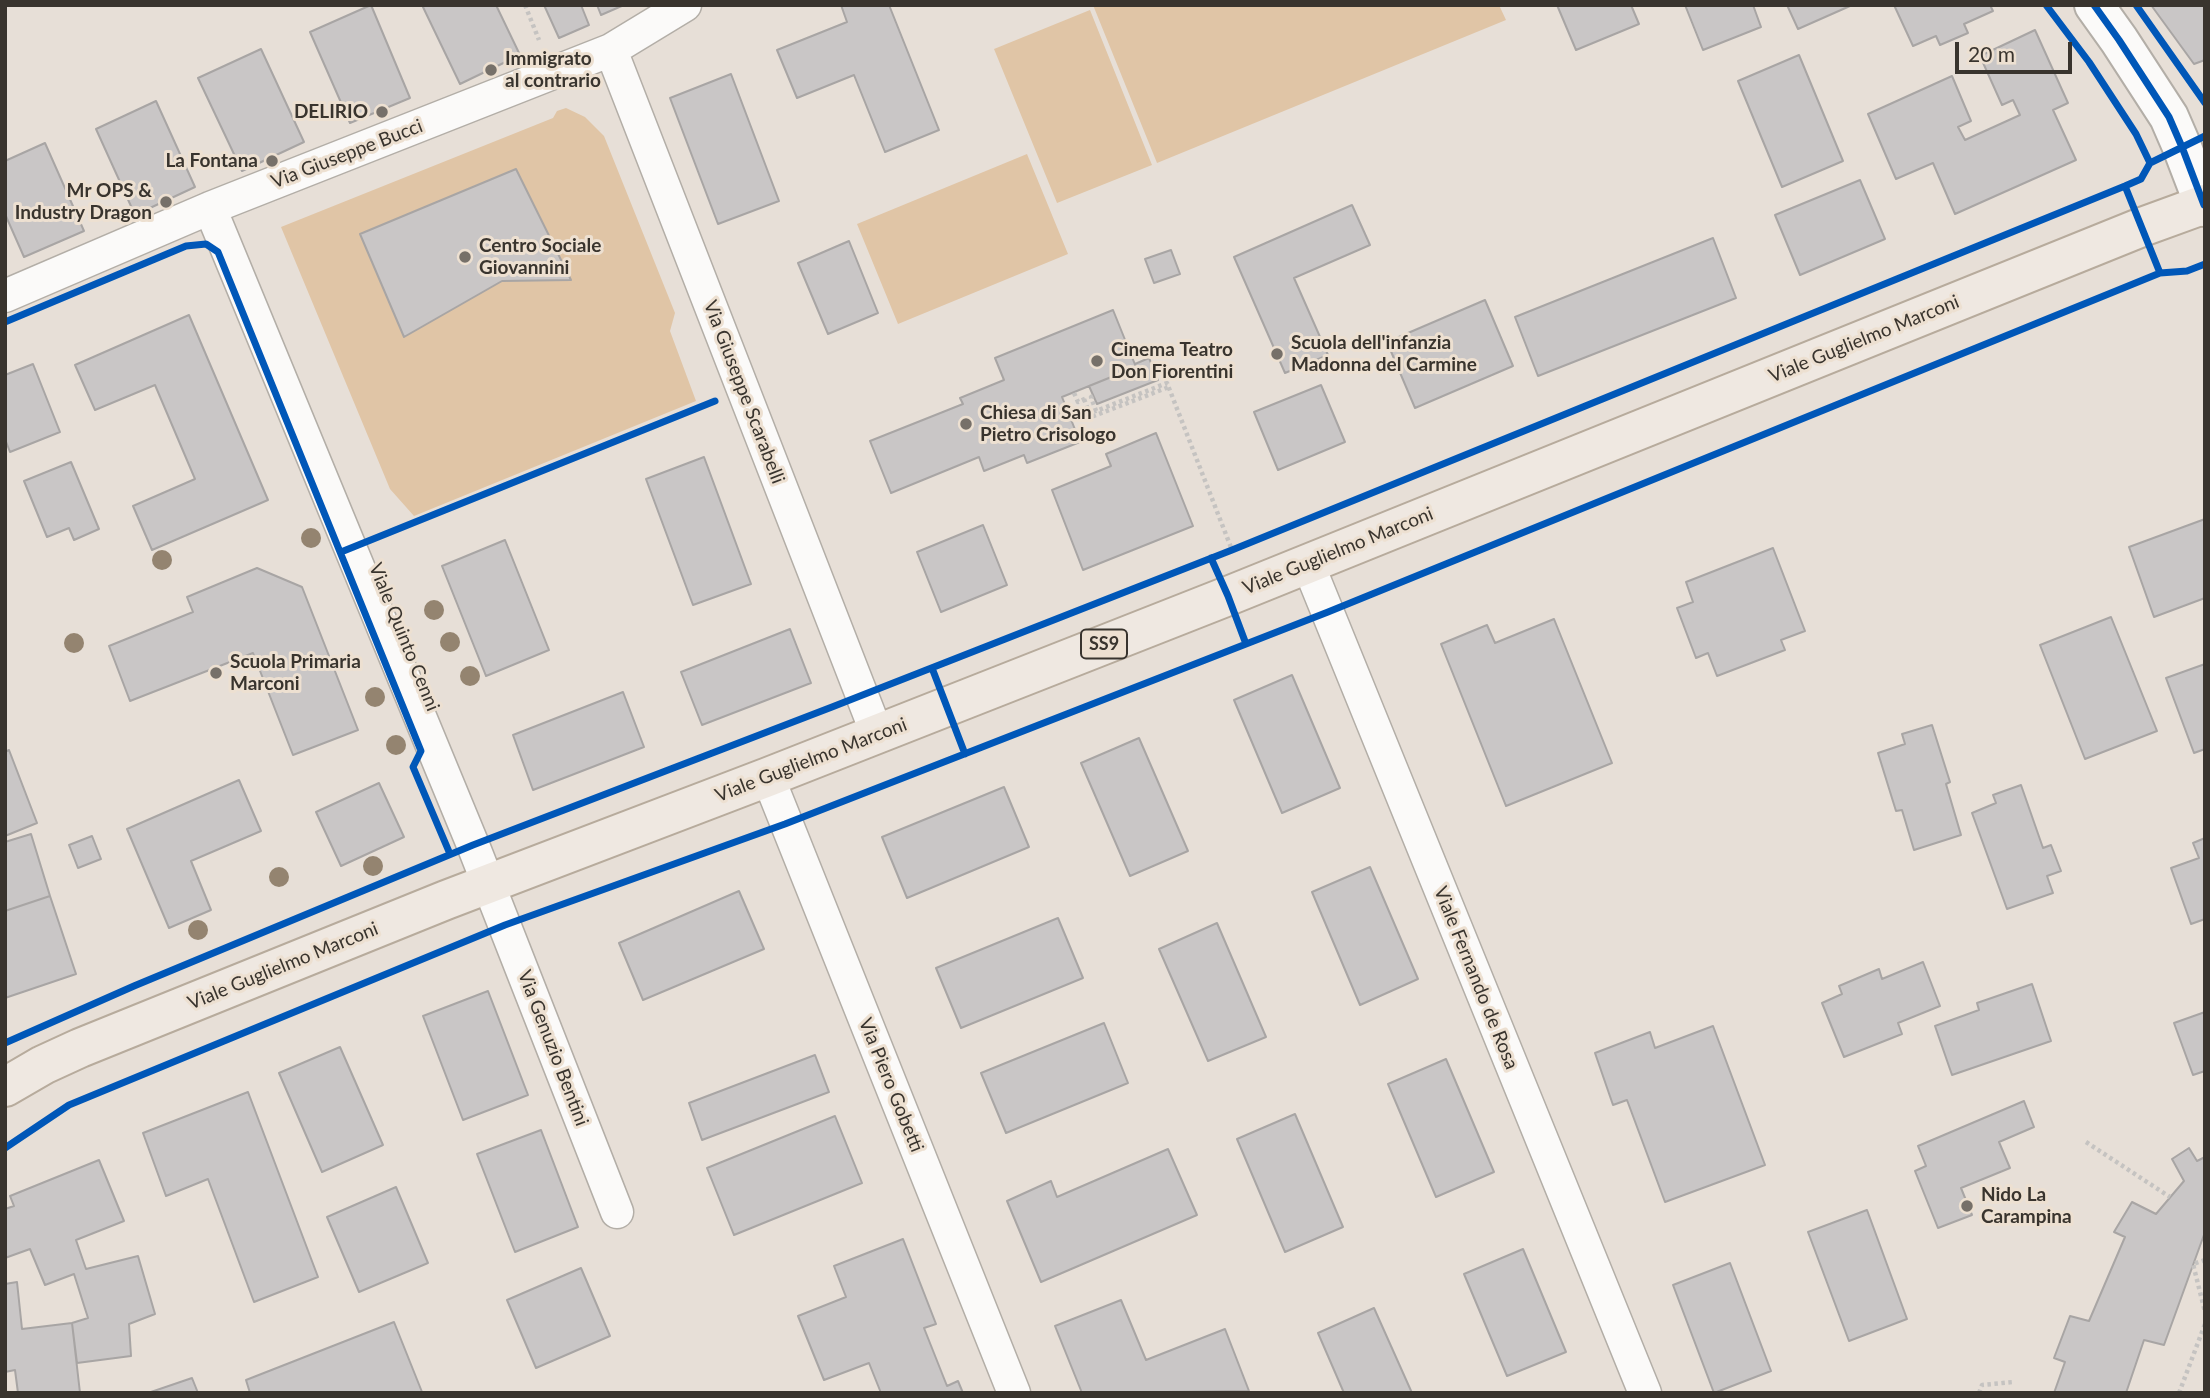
<!DOCTYPE html>
<html>
<head>
<meta charset="utf-8">
<style>
	body { margin:0 }
	#map { position:relative; width:2210px; height:1398px; overflow:hidden; background:#e7dfd7; font-family:Lato,sans-serif }
	canvas { display:block }
	.frame { position:absolute; inset:0; border:7px solid #39342e; pointer-events:none }
	.scale { position:absolute; left:1955px; top:42px; width:117px; height:32px; box-sizing:border-box; border:4px solid #39342e; border-top:0; padding-left:9px; font-size:21px; line-height:24px; white-space:nowrap; color:#39342e; -webkit-text-stroke:5px #ede0d1; paint-order:stroke }
</style>
</head>
<body>
<div id="map">
<canvas width="2210" height="1398"></canvas>
<div class="frame"></div>
<div class="scale">20 m</div>
</div>
<script>
const ctx = document.querySelector('canvas').getContext('2d');
ctx.lineJoin = 'round';
function paint(path, color) {
  ctx.fillStyle = color;
  ctx.fill(path, 'evenodd');
}
function poly(rows) {
  const path = new Path2D();
  for (const r of rows) {
    path.moveTo(r[0], r[1]);
    for (let i = 2; i < r.length; i += 2) path.lineTo(r[i], r[i + 1]);
  }
  return path;
}
function strokePath(path, color, width, dash) {
  ctx.strokeStyle = color;
  ctx.lineWidth = width;
  ctx.lineCap = dash ? 'butt' : 'round';
  ctx.setLineDash(dash || []);
  ctx.stroke(path);
}
function drawText(font, color, halo, rows, align = 'center') {
  ctx.font = font + ' Lato,sans-serif';
  ctx.lineWidth = 6;
  ctx.setLineDash([]);
  ctx.textBaseline = 'middle';
  ctx.strokeStyle = halo;
  ctx.fillStyle = color;
  for (const [text, x, y, turn = 0] of rows) {
    ctx.save();
    ctx.translate(x, y);
    ctx.rotate((+turn || 0) * Math.PI / 180);
    ctx.textAlign = isNaN(turn) ? turn : align;
    if (halo) ctx.strokeText(text, 0, 0);
    ctx.fillText(text, 0, 0);
    ctx.restore();
  }
}
const green = poly([
	[1093,5,1499,5,1506,20,1157,163],
	[1090,10,1152,165,1057,203,994,49],
	[566,108,585,117,604,136,675,313,670,331,696,401,414,516,390,489,281,227,553,118,557,111],
	[1027,154,1068,254,898,324,857,224]
]);
const building = poly([
	[371,5,410,98,350,123,310,32,371,5],
	[422,5,496,5,520,55,460,84,422,5],
	[544,5,581,5,589,25,559,38,544,5],
	[597,5,624,5,601,15,597,5],
	[841,5,889,5,939,130,885,152,854,75,797,98,777,50,847,22,841,5],
	[1557,5,1631,5,1639,24,1576,50,1557,5],
	[1685,5,1753,5,1761,27,1703,50,1685,5],
	[1787,5,1850,5,1850,6,1798,29,1787,5],
	[1894,5,1990,5,1993,11,1964,24,1968,33,1940,45,1936,36,1913,46,1894,5],
	[2151,5,2205,5,2205,60,2194,64,2151,5],
	[2035,30,2068,103,2053,110,2076,160,1955,214,1933,163,1896,179,1868,114,1952,76,1971,121,1958,127,1965,140,2020,115,2013,100,2002,105,1980,56,2035,30],
	[261,49,304,142,242,171,198,78,261,49],
	[1799,55,1843,161,1782,187,1738,81,1799,55],
	[731,74,779,201,718,224,670,98,731,74],
	[156,101,195,187,135,215,96,129,156,101],
	[45,143,84,231,24,257,5,214,5,161,45,143],
	[516,169,571,280,502,281,404,337,360,234,516,169],
	[1860,180,1885,239,1800,275,1775,215,1860,180],
	[1352,205,1370,245,1294,278,1328,355,1285,373,1234,257,1352,205],
	[1713,238,1736,298,1538,376,1515,317,1713,238],
	[849,241,878,313,828,334,798,263,849,241],
	[1171,250,1180,274,1154,283,1145,259,1171,250],
	[1485,300,1513,366,1415,408,1387,342,1485,300],
	[1113,310,1136,367,1062,397,1080,442,1027,463,1024,455,984,471,979,457,891,493,870,441,963,404,960,398,1004,380,995,358,1113,310],
	[189,315,268,500,152,550,133,506,195,479,155,385,95,410,75,365,189,315],
	[1149,358,1158,380,1097,404,1089,386,1136,367,1135,364,1149,358],
	[33,364,60,432,10,452,5,439,5,375,33,364],
	[1321,385,1345,442,1278,470,1254,412,1321,385],
	[1156,433,1193,526,1083,570,1052,490,1111,466,1106,454,1156,433],
	[704,457,751,584,693,605,646,479,704,457],
	[71,462,99,529,74,540,69,528,47,537,24,481,71,462],
	[2205,519,2205,598,2154,617,2129,547,2205,519],
	[983,525,1007,585,941,612,917,552,983,525],
	[505,540,549,650,486,676,442,566,505,540],
	[1773,548,1805,631,1781,640,1785,650,1717,676,1708,653,1696,658,1677,608,1693,602,1686,582,1773,548],
	[257,568,302,587,358,730,293,755,253,653,130,701,109,646,193,612,187,597,257,568],
	[2111,617,2157,731,2085,759,2040,645,2111,617],
	[1554,619,1612,763,1506,806,1441,644,1487,625,1495,643,1554,619],
	[790,629,811,683,702,725,681,672,790,629],
	[2205,664,2205,749,2194,753,2166,678,2205,664],
	[1292,675,1340,788,1282,813,1234,700,1292,675],
	[623,692,644,747,533,790,513,735,623,692],
	[1932,725,1950,782,1946,784,1961,835,1914,850,1902,810,1896,811,1878,753,1905,744,1902,734,1932,725],
	[1139,738,1188,851,1130,876,1081,763,1139,738],
	[9,750,37,823,5,836,5,752,9,750],
	[239,780,261,831,191,861,211,910,169,928,127,829,239,780],
	[379,783,404,837,341,866,316,812,379,783],
	[2021,785,2043,848,2051,845,2061,871,2047,876,2053,893,2007,909,1972,813,1996,803,1993,795,2021,785],
	[1004,787,1029,847,907,898,882,837,1004,787],
	[31,834,50,896,5,911,5,842,31,834],
	[92,836,101,859,78,868,69,845,92,836],
	[2205,838,2205,919,2191,924,2171,868,2199,858,2193,843,2205,838],
	[1370,867,1418,979,1360,1005,1312,892,1370,867],
	[739,891,764,949,643,1000,619,943,739,891],
	[50,896,76,974,5,998,5,911,50,896],
	[1058,918,1083,978,961,1028,936,968,1058,918],
	[1217,923,1266,1037,1208,1061,1159,949,1217,923],
	[1923,962,1940,1006,1898,1023,1902,1034,1844,1057,1822,1003,1842,994,1839,986,1879,969,1882,979,1923,962],
	[2032,984,2051,1041,1952,1075,1935,1026,1979,1010,1977,1003,2032,984],
	[488,991,528,1095,463,1120,423,1016,488,991],
	[2205,1012,2205,1071,2193,1075,2174,1023,2205,1012],
	[1104,1023,1128,1083,1006,1133,981,1073,1104,1023],
	[1713,1026,1765,1165,1665,1202,1627,1100,1613,1105,1595,1053,1650,1032,1655,1048,1713,1026],
	[340,1047,383,1145,322,1172,279,1073,340,1047],
	[815,1055,829,1092,702,1140,689,1103,815,1055],
	[1446,1059,1494,1172,1436,1197,1388,1084,1446,1059],
	[248,1092,318,1277,254,1302,208,1179,166,1196,143,1133,248,1092],
	[2024,1101,2034,1127,1999,1142,2010,1168,1961,1188,1972,1215,1938,1228,1915,1171,1926,1166,1918,1146,2024,1101],
	[1295,1114,1343,1227,1285,1252,1237,1139,1295,1114],
	[835,1116,862,1183,734,1235,707,1168,835,1116],
	[541,1130,578,1227,515,1252,477,1154,541,1130],
	[2189,1148,2197,1161,2205,1157,2205,1232,2164,1345,2144,1340,2126,1393,2054,1393,2065,1362,2054,1358,2070,1316,2089,1321,2125,1237,2114,1232,2132,1202,2156,1214,2184,1181,2172,1159,2189,1148],
	[1168,1149,1197,1215,1041,1282,1007,1201,1051,1181,1057,1197,1168,1149],
	[99,1160,124,1221,76,1240,86,1269,138,1256,155,1314,129,1324,131,1356,77,1363,72,1323,88,1318,74,1274,45,1285,30,1249,5,1258,5,1209,14,1206,10,1196,99,1160],
	[396,1187,428,1263,359,1292,327,1217,396,1187],
	[1867,1210,1907,1319,1849,1341,1808,1232,1867,1210],
	[903,1239,936,1324,924,1328,947,1386,958,1381,963,1393,881,1393,869,1363,824,1380,798,1316,846,1297,834,1266,903,1239],
	[1523,1249,1566,1352,1507,1376,1464,1274,1523,1249],
	[1730,1263,1771,1371,1714,1393,1673,1285,1730,1263],
	[581,1268,610,1336,536,1368,507,1300,581,1268],
	[17,1282,22,1329,72,1323,80,1393,18,1393,15,1370,5,1372,5,1284,17,1282],
	[1121,1300,1146,1360,1225,1329,1249,1391,1082,1393,1055,1326,1121,1300],
	[1374,1308,1412,1393,1344,1393,1318,1333,1374,1308],
	[394,1322,422,1392,250,1393,246,1380,394,1322],
	[192,1378,198,1393,148,1393,192,1378]
]);
const path = poly([
	[525,5,539,40],
	[1074,393,1078,402,1087,398],
	[1093,396,1091,397,1096,411,1167,383,1232,550],
	[1084,399,1091,417,1169,387],
	[2086,1142,2170,1197],
	[2205,1260,2193,1264,2205,1312],
	[1979,1393,1982,1385,2013,1382],
	[2179,1393,2205,1324]
]);
const minor = poly([
	[611,50,877,734],
	[210,208,473,845,617,1212],
	[5,296,210,208,611,50,685,5],
	[1308,564,1645,1393],
	[768,777,1014,1393]
]);
const tertiary = poly([
	[2094,5,2119,40,2169,117,2182,147,2205,207]
]);
const primary = poly([
	[5,1087,43,1065,80,1048,446,900,768,777,1228,596,2142,227,2205,204]
]);
const cycleway = poly([
	[2046,5,2089,62,2136,134,2150,163],
	[2094,5,2119,40,2169,117,2182,147,2204,205],
	[2136,5,2205,103],
	[2125,186,2160,273],
	[5,322,186,246,206,244,218,252,421,751,413,767,450,854],
	[341,552,715,401],
	[1211,558,1228,596,1246,644],
	[932,668,965,754],
	[5,1043,134,986,473,845,832,707,1232,550,2125,186,2141,179,2150,163,2205,136],
	[5,1148,69,1105,505,925,785,824,1328,612,2160,273,2187,271,2205,264]
]);
const trees = [
	[311,538],
	[162,560],
	[434,610],
	[450,642],
	[74,643],
	[470,676],
	[375,697],
	[396,745],
	[373,866],
	[279,877],
	[198,930]
];
const markers = [
	[491,70,7,"#767069"],
	[382,112,7,"#767069"],
	[272,161,7,"#767069"],
	[166,202,7,"#767069"],
	[465,257,7,"#767069"],
	[1277,354,7,"#767069"],
	[1097,361,7,"#767069"],
	[966,424,7,"#767069"],
	[216,673,7,"#767069"],
	[1967,1206,7,"#767069"]
];
const shields = [
	[1104,644,46]
];
const shieldNames = [
	["SS9",1104,644]
];
const poiNames = [
	["Immigrato",505,59],
	["al contrario",505,81],
	["DELIRIO",368,112,"right"],
	["La Fontana",258,161,"right"],
	["Mr OPS &",152,191,"right"],
	["Industry Dragon",152,213,"right"],
	["Centro Sociale",479,246],
	["Giovannini",479,268],
	["Scuola dell'infanzia",1291,343],
	["Madonna del Carmine",1291,365],
	["Cinema Teatro",1111,350],
	["Don Fiorentini",1111,372],
	["Chiesa di San",980,413],
	["Pietro Crisologo",980,435],
	["Scuola Primaria",230,662],
	["Marconi",230,684],
	["Nido La",1981,1195],
	["Carampina",1981,1217]
];
const streetNames = [
	["Via Giuseppe Bucci",347,154,-21],
	["Viale Guglielmo Marconi",1864,339,-22],
	["Via Giuseppe Scarabelli",744,392,69],
	["Viale Guglielmo Marconi",1338,551,-22],
	["Viale Quinto Cenni",404,637,68],
	["Viale Guglielmo Marconi",811,760,-21],
	["Viale Guglielmo Marconi",283,966,-22],
	["Viale Fernando de Rosa",1476,978,68],
	["Via Genuzio Bentini",553,1048,69],
	["Via Piero Gobetti",891,1085,68]
];
paint(green, '#e0c5a6');
paint(building, '#c9c6c6');
strokePath(building, '#a8a5a4', 2);
strokePath(minor, '#b3aea7', 35);
strokePath(tertiary, '#b3aea7', 42);
strokePath(primary, '#b7ab9c', 42);
strokePath(path, '#c5c3c1', 4.5, [3.5, 3.5]);
strokePath(minor, '#fbfaf9', 32);
strokePath(tertiary, '#fbfaf9', 38);
strokePath(primary, '#efe8e1', 38);
strokePath(cycleway, '#0057b8', 7);
ctx.fillStyle = '#948470';
for (const [x, y] of trees) {
  ctx.beginPath();
  ctx.arc(x, y, 10, 0, 2 * Math.PI);
  ctx.fill();
}
for (const [x, y, r, color] of markers) {
  const dot = new Path2D();
  dot.arc(x, y, r, 0, 2 * Math.PI);
  ctx.fillStyle = color;
  ctx.fill(dot);
  strokePath(dot, '#ede0d1', 2.5);
}
for (const [x, y, w] of shields) {
  const box = new Path2D();
  box.roundRect(x - w / 2, y - 14.5, w, 29, 5);
  ctx.fillStyle = '#ede0d1';
  ctx.fill(box);
  strokePath(box, '#39342e', 2);
}
drawText('bold 18px', '#39342e', null, shieldNames);
drawText('bold 19px', '#39342e', '#ede0d1', poiNames, 'left');
drawText('19px', '#39342e', '#ede0d1', streetNames);
</script>
</body>
</html>
